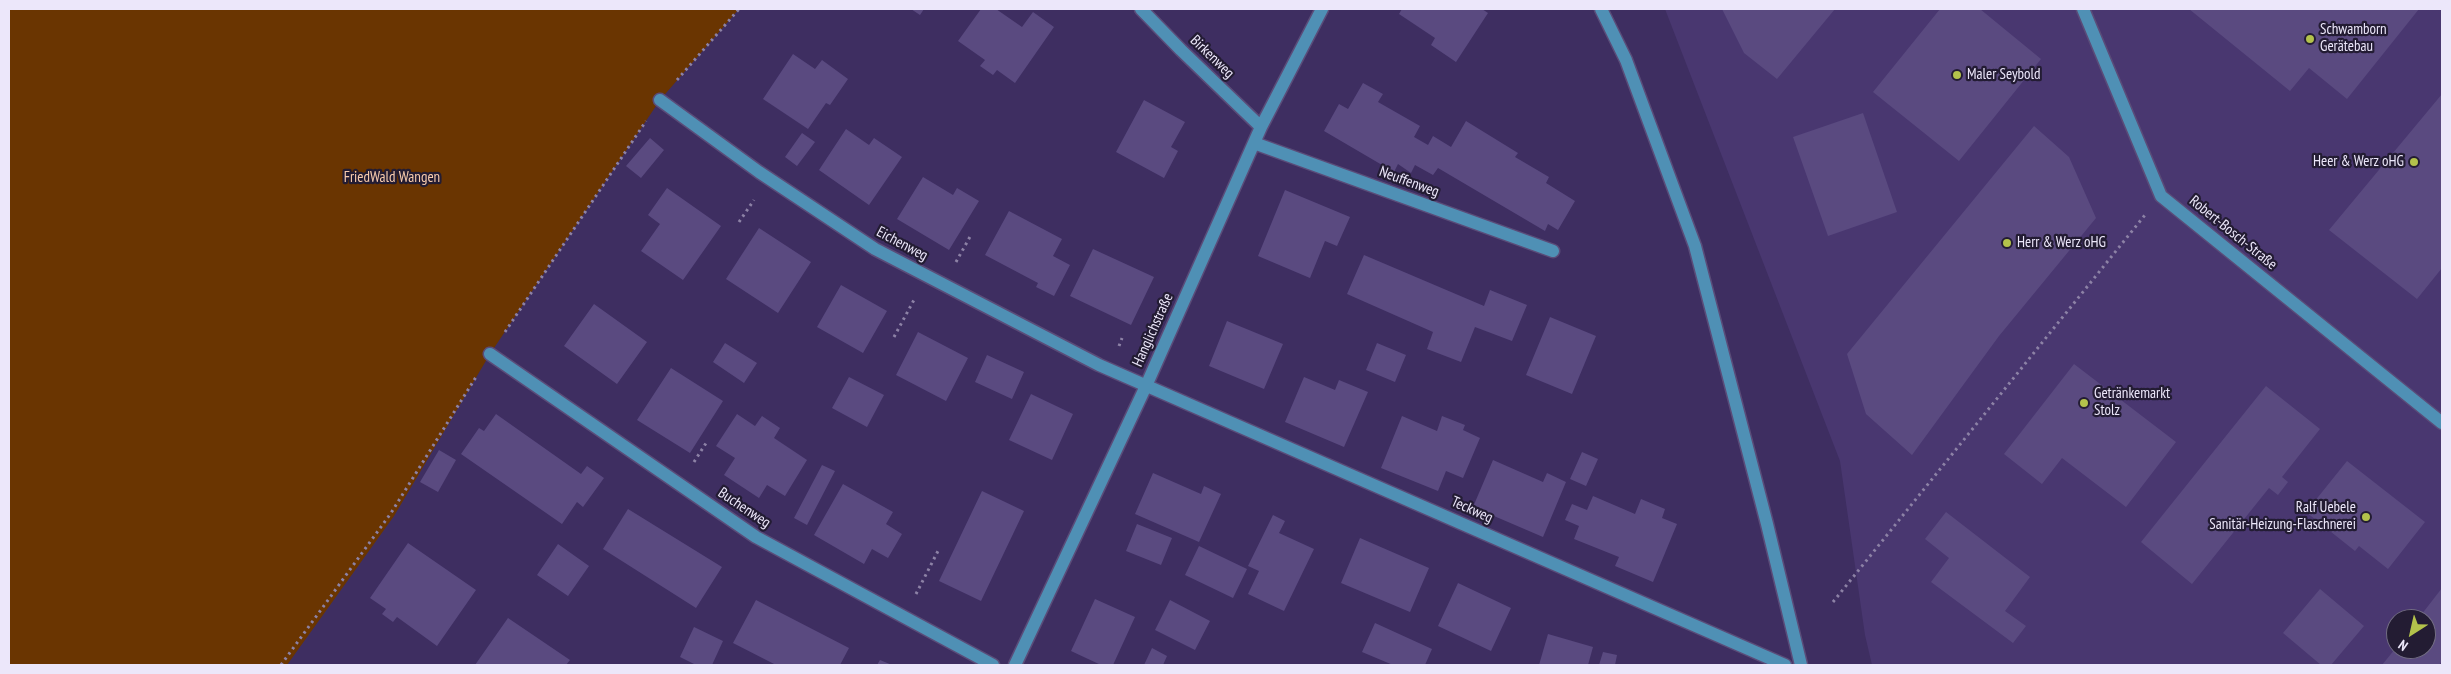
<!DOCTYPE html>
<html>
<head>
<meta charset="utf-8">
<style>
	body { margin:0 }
	#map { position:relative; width:2451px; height:674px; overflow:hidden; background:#3e2e61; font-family:"PT Sans Narrow",sans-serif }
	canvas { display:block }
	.frame { position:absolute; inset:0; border:10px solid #ece7fa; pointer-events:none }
	.north { position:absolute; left:2386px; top:609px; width:50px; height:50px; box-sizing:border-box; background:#231c33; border:1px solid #736d83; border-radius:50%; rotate:215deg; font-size:14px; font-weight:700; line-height:20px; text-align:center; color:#ece7fa }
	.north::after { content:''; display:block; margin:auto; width:18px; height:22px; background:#b3c24b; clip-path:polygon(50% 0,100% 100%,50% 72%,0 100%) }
</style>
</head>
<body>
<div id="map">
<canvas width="2451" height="674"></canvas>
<div class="frame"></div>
<div class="north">N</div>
</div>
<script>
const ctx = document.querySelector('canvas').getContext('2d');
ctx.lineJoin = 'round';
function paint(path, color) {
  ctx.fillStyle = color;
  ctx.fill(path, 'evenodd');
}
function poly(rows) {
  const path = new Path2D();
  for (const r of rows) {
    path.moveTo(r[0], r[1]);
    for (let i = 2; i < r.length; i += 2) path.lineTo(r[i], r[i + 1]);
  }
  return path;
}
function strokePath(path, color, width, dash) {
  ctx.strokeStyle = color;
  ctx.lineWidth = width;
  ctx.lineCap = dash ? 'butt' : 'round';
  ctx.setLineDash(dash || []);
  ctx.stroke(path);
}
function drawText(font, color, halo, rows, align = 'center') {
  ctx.font = font + ' "PT Sans Narrow",sans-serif';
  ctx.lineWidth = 4.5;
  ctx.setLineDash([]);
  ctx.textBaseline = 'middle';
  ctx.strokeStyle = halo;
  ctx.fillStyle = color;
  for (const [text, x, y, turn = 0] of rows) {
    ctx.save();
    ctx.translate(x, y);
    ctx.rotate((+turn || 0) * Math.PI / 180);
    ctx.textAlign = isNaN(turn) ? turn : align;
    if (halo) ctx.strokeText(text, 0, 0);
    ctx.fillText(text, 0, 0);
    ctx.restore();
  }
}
const built = poly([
	[1665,9,2442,9,2442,665,1872,665,1865,635,1840,461],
	[2396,619,2426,619,2426,649,2396,649]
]);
const green = poly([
	[9,9,739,9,660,100,490,354,394,516,287,665,9,665]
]);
const building = poly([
	[911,9,924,9,920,15],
	[981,9,996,9,1022,27,1033,12,1054,27,1015,83,997,70,993,75,980,66,985,60,958,41],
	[1402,9,1482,9,1488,13,1456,62,1431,45,1435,38,1399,14],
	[1722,9,1835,9,1777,79,1744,53],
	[1940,9,1980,9,2041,59,1959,161,1873,92],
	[2189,9,2419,9,2347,99,2309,68,2290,91],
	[793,54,815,69,822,60,848,79,830,105,826,103,808,129,763,99],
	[1363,83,1383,94,1378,102,1420,126,1414,137,1428,145,1433,136,1451,147,1466,121,1518,153,1515,157,1549,177,1546,183,1575,201,1558,230,1548,224,1545,231,1438,168,1433,175,1415,165,1411,173,1398,164,1394,172,1324,131,1339,104,1348,109],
	[2442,94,2442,268,2417,299,2329,230],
	[1144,100,1185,122,1171,147,1178,151,1164,178,1116,152],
	[1863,113,1897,212,1828,236,1793,137],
	[2034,126,2069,157,2096,218,1999,336,1912,455,1866,414,1847,354],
	[846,129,869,145,874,138,902,157,869,205,819,170],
	[802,133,815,142,797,166,785,157],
	[650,138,664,150,641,178,626,166],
	[923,177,953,195,957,188,979,201,949,250,897,219],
	[667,188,721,226,683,280,641,251,660,224,648,215],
	[1285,190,1350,217,1337,246,1325,241,1310,278,1258,256],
	[1009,211,1062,239,1053,256,1070,265,1054,296,1036,287,1038,283,985,255],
	[759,228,811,262,778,313,726,279],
	[1093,249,1154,277,1131,325,1070,296],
	[1364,255,1484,306,1490,290,1527,305,1512,341,1475,327,1461,362,1427,349,1433,332,1347,294],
	[841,285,887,311,863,353,817,327],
	[594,304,647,342,617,384,564,346],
	[1550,317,1596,336,1572,394,1526,375],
	[1227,321,1283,344,1264,389,1209,366],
	[918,332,968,358,946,401,896,375],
	[725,343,757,363,744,383,713,362],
	[1377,343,1406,355,1395,382,1366,370],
	[987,355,1024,372,1012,399,975,382],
	[2074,364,2176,442,2126,507,2062,458,2042,484,2004,454],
	[671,368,723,401,690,453,637,420],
	[849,377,884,395,867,427,832,408],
	[1304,377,1335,390,1339,380,1368,392,1344,447,1285,422],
	[2266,386,2320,429,2282,477,2288,482,2278,495,2269,488,2192,584,2141,542],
	[1031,394,1073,414,1052,460,1009,440],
	[496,414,581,474,587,466,604,478,583,507,577,502,562,524,461,454,479,428,484,431],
	[737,414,755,426,762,416,780,428,774,438,807,460,785,496,767,485,759,498,724,475,735,458,716,446],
	[1402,416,1437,431,1442,416,1465,425,1463,430,1480,438,1463,478,1446,471,1438,491,1381,468],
	[439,450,456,460,438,492,420,482],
	[1582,452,1598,459,1586,486,1570,479],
	[1493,460,1543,482,1547,473,1566,482,1543,537,1473,507],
	[2347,461,2425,522,2388,569,2359,546,2355,551,2306,512],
	[822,465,835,471,807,525,794,518],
	[1153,473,1201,494,1204,486,1221,494,1199,542,1135,514],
	[843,484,893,512,886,524,902,534,888,558,872,549,864,564,814,535],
	[982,491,1024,511,981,601,939,581],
	[1593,496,1635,514,1641,499,1665,509,1662,518,1677,524,1653,582,1615,566,1619,557,1574,539,1579,526,1565,520,1572,504,1587,510],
	[628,509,722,567,696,608,603,549],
	[1946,512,2030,577,2005,611,2026,626,2013,643,1931,582,1949,558,1925,539],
	[1273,515,1285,521,1279,533,1314,549,1284,611,1248,594,1259,571,1248,566],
	[1137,524,1172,538,1161,565,1126,551],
	[1360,538,1429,568,1410,612,1341,583],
	[408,543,476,590,437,646,397,617,393,622,382,614,386,609,370,598],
	[558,544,589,566,568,596,537,575],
	[1199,546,1247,569,1233,598,1185,575],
	[1458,583,1511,608,1491,651,1438,626],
	[2442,588,2442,661,2439,665,2382,665,2395,649,2426,649,2426,619,2418,619],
	[2320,589,2364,626,2331,665,2321,665,2283,633],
	[1095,599,1135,617,1113,665,1101,665,1071,651],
	[756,600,849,648,840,665,776,665,733,643],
	[1170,600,1210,621,1195,650,1155,630],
	[508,618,570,660,566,665,475,665],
	[1375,623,1432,649,1425,665,1393,665,1362,652],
	[694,627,723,641,712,665,696,665,680,657],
	[1548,634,1593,647,1588,665,1539,665],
	[1152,648,1167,656,1163,665,1144,665],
	[1603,652,1617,655,1615,665,1599,665],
	[880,660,892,665,877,665]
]);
const path = poly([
	[677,80,739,9],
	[739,222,754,200],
	[956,262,971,235],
	[505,332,646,121],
	[894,337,915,298],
	[1119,346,1122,338],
	[694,462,708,440],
	[916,594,938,551],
	[1833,602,2145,215],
	[281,665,391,513,476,377]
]);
const minor = poly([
	[1141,9,1181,50,1261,127],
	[1601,9,1626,60,1695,246,1767,524,1801,665],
	[2083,9,2161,196,2442,423],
	[660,100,759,172,875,249,1099,365,1785,665],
	[1254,143,1553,251],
	[490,354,756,537,993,665],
	[1015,665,1146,386,1261,127,1322,9]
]);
const markers = [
	[2310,39,5,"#b3c24b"],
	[1957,75,5,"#b3c24b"],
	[2414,162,5,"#b3c24b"],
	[2007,243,5,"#b3c24b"],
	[2084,403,5,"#b3c24b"],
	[2366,517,5,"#b3c24b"]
];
const poiNames = [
	["Schwamborn",2320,30],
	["Gerätebau",2320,47],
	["Maler Seybold",1967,75],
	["Heer & Werz oHG",2404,162,"right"],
	["Herr & Werz oHG",2017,243],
	["Getränkemarkt",2094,394],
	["Stolz",2094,411],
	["Ralf Uebele",2356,508,"right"],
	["Sanitär-Heizung-Flaschnerei",2356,525,"right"]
];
const streetNames = [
	["Birkenweg",1212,57,44],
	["Neuffenweg",1409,182,20],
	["Robert-Bosch-Straße",2233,233,39],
	["Eichenweg",902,244,28],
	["Hanglichstraße",1153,330,-66],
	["Buchenweg",744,508,34],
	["Teckweg",1472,510,24]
];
const parkNames = [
	["FriedWald Wangen",392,178]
];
paint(built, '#493770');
paint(green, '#6a3501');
paint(building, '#5a4a80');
strokePath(minor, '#5a4c79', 15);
strokePath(path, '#8d82a6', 3, [2.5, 4]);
strokePath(minor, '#4f90b5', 12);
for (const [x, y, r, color] of markers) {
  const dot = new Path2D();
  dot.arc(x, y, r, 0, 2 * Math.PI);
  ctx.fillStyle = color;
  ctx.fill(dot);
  strokePath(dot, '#231c33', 2);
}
drawText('15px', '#ece7fa', '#231c33', poiNames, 'left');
drawText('15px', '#ece7fa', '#231c33', streetNames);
drawText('15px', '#f9ccad', '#231c33', parkNames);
</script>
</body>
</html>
